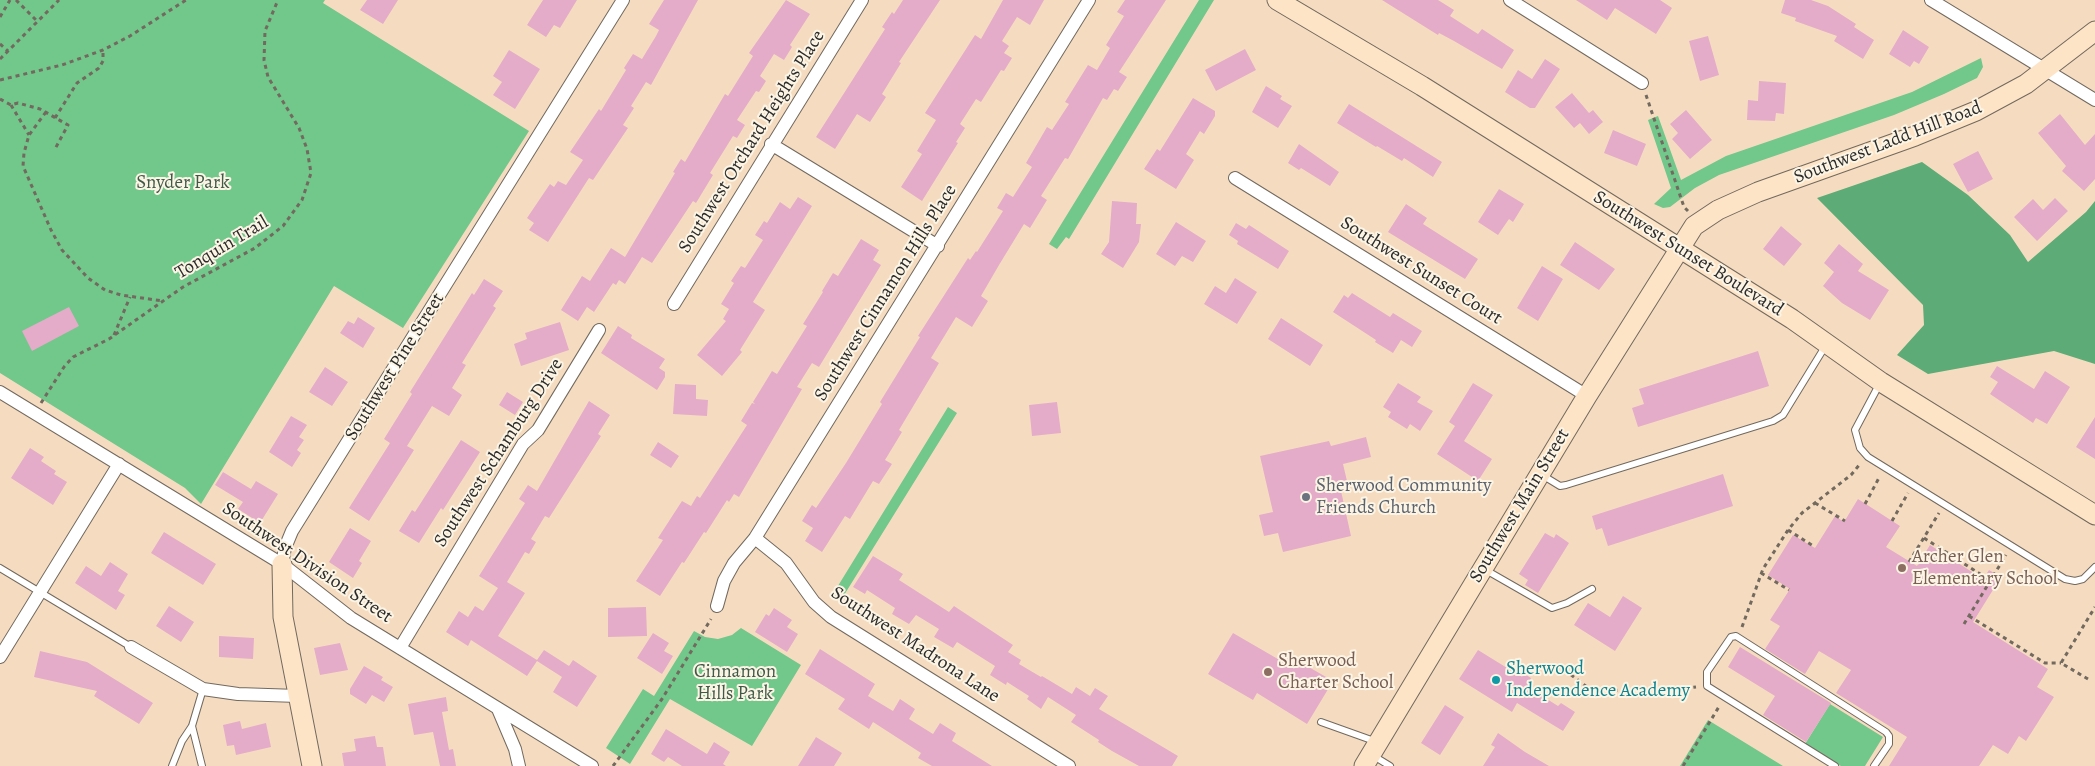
<!DOCTYPE html>
<html>
<head>
<meta charset="utf-8">
<style>
	body { margin:0 }
	canvas { display:block; background:#f5dcc0 }
</style>
</head>
<body>
<canvas width="2095" height="766"></canvas>
<script>
const ctx = document.querySelector('canvas').getContext('2d');
ctx.lineJoin = 'round';
function paint(path, color) {
  ctx.fillStyle = color;
  ctx.fill(path, 'evenodd');
}
function poly(rows) {
  const path = new Path2D();
  for (const r of rows) {
    path.moveTo(r[0], r[1]);
    for (let i = 2; i < r.length; i += 2) path.lineTo(r[i], r[i + 1]);
  }
  return path;
}
function strokePath(path, color, width, dash) {
  ctx.strokeStyle = color;
  ctx.lineWidth = width;
  ctx.lineCap = dash ? 'butt' : 'round';
  ctx.setLineDash(dash || []);
  ctx.stroke(path);
}
function drawText(font, color, halo, rows, align = 'center') {
  ctx.font = font + ' Alegreya,serif';
  ctx.lineWidth = 4;
  ctx.setLineDash([]);
  ctx.textBaseline = 'middle';
  ctx.strokeStyle = halo;
  ctx.fillStyle = color;
  for (const [text, x, y, turn = 0] of rows) {
    ctx.save();
    ctx.translate(x, y);
    ctx.rotate((+turn || 0) * Math.PI / 180);
    ctx.textAlign = isNaN(turn) ? turn : align;
    if (halo) ctx.strokeText(text, 0, 0);
    ctx.fillText(text, 0, 0);
    ctx.restore();
  }
}
const green = poly([
	[0,0,325,0,323,3,529,131,403,328,334,286,201,504,185,488,0,373],
	[1199,0,1214,0,1069,239,1066,237,1057,249,1049,244],
	[1981,58,1983,67,1977,78,1944,94,1894,115,1719,175,1695,188,1670,207,1663,208,1654,204,1671,188,1648,120,1658,116,1681,180,1726,156,1912,92],
	[948,407,957,413,841,600,833,594],
	[741,628,801,665,752,746,670,699,630,764,606,748,643,689,654,696,694,631,705,637,718,639,732,635],
	[1830,704,1883,737,1865,766,1841,766,1805,744],
	[1708,720,1783,766,1680,766]
]);
const forest = poly([
	[1922,162,1968,195,2010,235,2028,262,2086,212,2095,201,2095,364,2054,351,1928,374,1897,355,1924,325,1923,305,1817,198]
]);
const building = poly([
	[367,0,398,0,383,24,360,10],
	[543,0,577,0,560,28,554,25,546,37,527,25],
	[664,0,698,0,651,85,646,82,631,106,634,108,623,125,628,128,593,180,589,178,548,242,529,230,534,223,527,218,550,184,554,187,558,181,566,185,583,160,570,152,599,109,601,111,626,70,624,68,633,54,642,59,656,36,659,30,649,24],
	[786,0,810,14,790,45,792,47,784,60,774,54,760,76,766,81,759,92,756,91,737,120,745,125,737,138,733,136,710,173,713,175,696,203,693,201,652,263,642,257,625,284,619,280,616,285,613,283,594,312,587,307,578,321,561,310,582,276,590,281,611,248,625,257,675,173,673,172,681,159,685,162,725,94,728,96,753,56,749,53],
	[903,0,940,0,899,62,901,63,882,94,886,97,870,122,857,114,835,149,816,137,885,29,882,27,892,12,894,14],
	[1003,0,1044,0,1030,25,1017,17,1002,41,1009,46,1004,53,1012,58,1004,71,1001,70,981,102,976,99,960,124,965,128,956,142,958,143,922,201,901,187,922,154,917,151,936,120,925,113,975,35,981,39],
	[1125,0,1166,0,1119,72,1127,77,1118,91,1114,89,1107,100,1103,98,1068,159,1065,158,1041,196,1047,200,1030,228,1024,224,999,265,981,296,988,301,972,327,956,317,931,358,939,363,899,430,902,432,885,460,892,464,879,484,873,481,850,519,845,516,822,552,805,541,813,528,802,521,812,505,816,508,846,463,882,404,880,402,920,337,918,336,968,258,970,260,976,251,977,252,1003,211,997,208,1006,193,1013,197,1032,167,1026,163,1047,127,1052,130,1069,104,1065,102,1088,65,1097,70,1110,48,1106,45,1124,16,1117,12],
	[1382,0,1438,0,1454,10,1450,16,1478,34,1482,29,1514,50,1502,69,1454,41,1439,33,1438,35],
	[1576,0,1660,0,1672,8,1656,34,1615,8,1607,20],
	[1785,0,1811,0,1828,6,1856,24,1854,27,1874,40,1863,59,1834,41,1837,36,1795,21,1796,18,1781,13],
	[1903,30,1929,47,1919,64,1914,61,1910,67,1889,54],
	[1708,36,1719,75,1700,81,1689,41],
	[1245,49,1256,70,1216,91,1205,70],
	[509,50,540,69,515,109,493,95,502,82,493,76],
	[1545,59,1560,69,1535,108,1530,108,1505,92,1518,70,1532,79],
	[1759,81,1786,83,1784,114,1776,113,1775,121,1747,120,1748,100,1758,101],
	[1266,86,1282,96,1280,99,1292,106,1278,128,1252,112],
	[1572,93,1589,113,1593,110,1603,122,1589,134,1580,123,1574,128,1555,107],
	[1193,98,1215,111,1215,116,1204,134,1200,131,1186,154,1194,160,1176,189,1144,169,1157,149,1160,151],
	[1349,104,1442,162,1433,177,1404,158,1402,161,1377,146,1376,147,1337,123],
	[1686,110,1712,140,1690,159,1672,139,1678,133,1670,124],
	[2060,114,2085,145,2095,134,2095,179,2084,191,2062,171,2066,166,2038,133],
	[1613,130,1646,144,1637,166,1604,153],
	[1299,144,1339,172,1330,186,1301,168,1299,170,1288,163],
	[1978,151,1993,179,1968,192,1953,164],
	[1499,189,1524,204,1513,222,1509,219,1498,235,1478,222],
	[798,197,812,206,753,302,765,310,740,350,742,352,722,376,697,355,726,321,723,319,729,309,721,304,734,283,731,281,741,266,745,268,763,240,755,235,764,221,767,223,780,202,790,209],
	[2055,198,2068,211,2037,241,2014,217,2033,199,2043,210],
	[1112,201,1137,203,1136,224,1141,224,1139,242,1123,268,1101,254,1109,242],
	[1406,204,1427,218,1423,224,1478,259,1465,279,1388,232],
	[1176,222,1206,241,1193,262,1182,256,1175,266,1156,254],
	[1236,223,1246,229,1249,225,1289,251,1278,269,1237,244,1238,241,1229,235],
	[1781,226,1802,244,1784,266,1763,249],
	[861,239,879,250,873,260,881,265,819,367,812,363,797,387,802,389,739,497,734,494,729,502,727,500,706,533,704,532,684,563,682,562,660,596,636,581,663,540,658,538,682,501,691,506,697,496,700,498,747,425,741,421,752,403,755,404,753,402,761,389,772,371,777,374,807,326,803,324,823,292,822,291,833,273,838,276],
	[1575,242,1615,269,1599,290,1560,265],
	[1839,244,1863,264,1858,271,1889,290,1870,320,1842,303,1823,286,1834,272,1824,263],
	[1542,266,1563,279,1538,321,1517,308],
	[1235,278,1257,292,1237,324,1204,304,1215,286,1226,293],
	[484,279,503,291,493,306,496,308,462,363,466,365,452,388,462,395,449,416,432,406,407,446,414,450,369,521,349,508,390,443,384,439,412,394,410,392,472,293,474,295],
	[1352,293,1390,317,1393,313,1422,331,1412,347,1401,340,1393,353,1375,342,1376,340,1333,312,1344,295,1348,298],
	[69,307,79,326,32,351,22,331],
	[358,317,375,328,363,348,340,333,348,321,354,324],
	[1281,318,1323,345,1310,366,1268,339],
	[560,322,569,350,521,366,514,344,527,339,525,333],
	[618,326,632,335,631,338,665,359,659,368,665,372,665,377,657,390,601,353],
	[1758,351,1769,386,1638,427,1632,408,1644,404,1639,389],
	[1997,366,2034,389,2045,371,2070,387,2047,424,2036,418,2033,423,1990,394,1998,382,1990,377],
	[325,367,348,382,332,406,309,392],
	[1398,383,1421,397,1417,402,1433,411,1420,431,1410,424,1407,429,1388,417,1391,412,1383,407],
	[1473,383,1493,395,1464,441,1492,459,1478,481,1437,454,1455,426,1449,422],
	[675,384,696,385,696,399,708,400,707,416,673,414],
	[507,392,523,402,515,415,499,405],
	[589,401,610,415,598,434,601,436,549,518,545,516,531,539,536,542,529,554,525,552,507,582,525,593,498,636,537,660,544,650,569,666,573,660,597,676,577,707,553,692,562,677,537,661,527,676,471,640,468,646,446,632,459,611,468,617,475,606,483,611,498,588,479,576,525,503,519,499,528,485,537,491],
	[1057,402,1061,433,1032,436,1029,405],
	[291,416,307,425,299,437,304,440,297,450,301,453,292,467,269,452],
	[2095,417,2095,459,2076,447],
	[1366,437,1371,457,1343,464,1347,481,1339,482,1351,536,1283,552,1278,533,1264,536,1259,515,1273,512,1260,456,1329,441,1331,446],
	[461,440,480,452,443,510,441,508,419,543,399,531,412,510,415,512],
	[658,442,679,456,671,468,650,455],
	[30,448,44,457,41,461,56,471,54,474,67,482,53,505,11,478],
	[223,472,251,489,256,481,278,494,260,523,238,509,243,502,215,485],
	[1723,474,1733,506,1608,546,1602,528,1596,530,1592,516],
	[1858,499,1900,526,1886,547,1917,566,1930,545,1983,579,1989,570,2001,577,1973,622,2048,669,2037,687,2054,697,2026,741,2019,736,2008,754,1993,745,1979,766,1889,766,1907,737,1836,693,1851,670,1819,651,1805,674,1765,649,1780,626,1770,620,1790,589,1768,575,1793,535,1815,548,1835,516,1844,522],
	[350,528,371,541,359,561,362,563,353,578,329,562],
	[164,532,216,564,203,585,151,553],
	[1545,533,1554,538,1556,534,1569,543,1538,593,1525,585,1528,580,1519,574],
	[873,556,903,574,899,580,949,612,954,606,1013,645,1008,652,1021,660,1019,664,1041,677,1042,676,1072,694,1076,687,1090,696,1095,688,1108,696,1099,709,1178,756,1172,766,1139,766,1112,751,1098,742,1099,740,1071,722,1076,715,1048,697,1041,709,1027,699,1029,696,1007,682,1006,685,990,675,995,666,957,642,953,648,934,637,939,629,916,615,909,624,892,614,895,608,867,590,865,594,853,587],
	[110,562,128,574,118,591,125,595,116,610,75,583,86,566,101,576],
	[1623,596,1642,608,1615,651,1574,625,1588,603,1610,617],
	[169,606,194,622,181,642,156,626],
	[646,607,647,636,608,637,608,608],
	[774,608,792,620,787,627,798,634,787,652,755,632,766,614,769,616],
	[653,633,669,643,664,651,673,656,662,674,637,658],
	[1233,633,1283,662,1288,655,1333,681,1307,724,1257,693,1253,700,1208,674],
	[219,636,254,638,253,659,219,657],
	[340,643,348,670,320,675,314,648],
	[1740,647,1831,703,1806,742,1763,715,1775,696,1728,667],
	[820,649,875,684,868,696,893,711,900,699,915,709,909,719,933,734,940,723,956,733,952,741,992,766,932,766,918,758,921,753,873,722,869,729,838,709,845,699,805,674],
	[1478,650,1512,671,1515,668,1531,678,1528,687,1558,706,1561,703,1575,712,1563,731,1517,703,1512,712,1459,679],
	[40,651,87,662,153,703,139,724,94,696,97,691,34,677],
	[364,666,383,677,381,680,393,687,384,702,372,695,366,704,350,694,350,689],
	[446,697,448,711,442,712,449,750,453,749,456,766,440,766,433,732,414,735,408,704],
	[1445,705,1464,717,1440,755,1421,743],
	[240,721,242,729,266,723,271,747,236,755,234,745,227,746,223,725],
	[666,729,707,754,714,742,730,752,723,764,726,766,682,766,668,757,664,762,651,754],
	[1498,733,1525,752,1549,766,1483,766,1495,747,1491,745],
	[375,736,377,747,383,747,386,766,344,766,342,753,356,751,354,739],
	[816,737,842,753,834,766,798,766]
]);
const path = poly([
	[16,0,37,21],
	[0,17,10,0],
	[0,44,8,51],
	[0,59,59,0],
	[0,80,62,65,103,50,130,36,186,0],
	[1646,95,1684,207,1688,211],
	[0,99,11,105,18,103,40,109,68,125,55,149,56,150],
	[11,105,29,135],
	[46,112,29,135,24,153,23,166,51,230,62,250,88,278,105,290,121,295,163,301],
	[55,118,77,83,99,68,103,61,103,50],
	[114,335,130,297],
	[41,403,64,367,73,357,109,339,183,287,255,248,283,226,302,200,311,173,307,149,299,128,268,77,264,60,265,31,278,0],
	[1815,503,1845,521],
	[1865,504,1880,476],
	[1892,521,1908,493],
	[1788,530,1815,547],
	[1924,538,1991,581],
	[1909,562,1939,513],
	[1761,573,1789,590],
	[1969,616,2045,663,2061,663],
	[1964,624,2006,555],
	[1742,627,1763,569,1788,530,1802,513,1851,475,1860,464],
	[1558,665,1591,690,1664,691,1696,687],
	[2088,679,2061,663,2095,607],
	[613,766,662,699,711,619],
	[1683,766,1720,705]
]);
const lane = poly([
	[1880,383,1855,430,1860,448,1868,457,2065,579,2075,581,2083,579,2095,567],
	[1542,475,1560,486,1566,485,1773,421,1783,415,1826,345],
	[0,568,131,647],
	[1484,569,1552,608,1567,603,1592,589],
	[1321,722,1377,742],
	[192,726,202,766],
	[1372,755,1390,766],
	[172,766,182,741,192,726,203,689],
	[1835,766,1707,686,1707,672,1731,637,1736,636,1886,732,1889,736,1889,744,1874,766]
]);
const street = poly([
	[1510,0,1642,83],
	[1931,0,2095,100],
	[771,144,938,246],
	[1235,178,1587,396],
	[674,304,862,0],
	[0,392,282,564,351,618,592,766],
	[755,538,786,563,814,602,831,617,1069,766],
	[282,564,285,548,292,531,623,0],
	[717,606,724,581,734,563,755,538,1089,0],
	[131,647,203,689,238,694,298,696],
	[400,648,523,444,538,430,599,330],
	[0,657,119,464],
	[498,709,515,749,519,766]
]);
const secondary = poly([
	[1277,0,1422,86,1792,319,1881,382,2095,515],
	[282,564,283,617,312,766],
	[1364,766,1587,396,1694,226,1718,210,1758,192,1915,136,1976,111,2026,84,2095,31]
]);
const markers = [
	[1306,497,5,"#6b7280"],
	[1902,568,5,"#8d6e63"],
	[1268,672,5,"#8d6e63"],
	[1496,680,5,"#0f9aa8"]
];
const streetNames = [
	["Southwest Orchard Heights Place",752,142,-58],
	["Southwest Ladd Hill Road",1888,143,-21],
	["Tonquin Trail",222,248,-31],
	["Southwest Sunset Boulevard",1688,254,32],
	["Southwest Sunset Court",1421,271,32],
	["Southwest Cinnamon Hills Place",886,293,-58],
	["Southwest Pine Street",395,367,-58],
	["Southwest Schamburg Drive",499,453,-57],
	["Southwest Main Street",1520,506,-59],
	["Southwest Division Street",307,563,34],
	["Southwest Madrona Lane",915,645,33]
];
const parkNames = [
	["Snyder Park",183,183],
	["Cinnamon",735,672],
	["Hills Park",735,694]
];
const worshipNames = [
	["Sherwood Community",1316,486],
	["Friends Church",1316,508]
];
const educationNames = [
	["Archer Glen",1912,557],
	["Elementary School",1912,579],
	["Sherwood",1278,661],
	["Charter School",1278,683]
];
const cultureNames = [
	["Sherwood",1506,669],
	["Independence Academy",1506,691]
];
paint(green, '#72c78b');
paint(forest, '#5dac77');
paint(building, '#e5acc9');
strokePath(lane, '#72695f', 8);
strokePath(street, '#72695f', 14);
strokePath(secondary, '#72695f', 21);
strokePath(path, '#72695f', 3, [4, 4]);
strokePath(lane, '#fff', 6);
strokePath(street, '#fff', 12);
strokePath(secondary, '#fee4c6', 19);
for (const [x, y, r, color] of markers) {
  const dot = new Path2D();
  dot.arc(x, y, r, 0, 2 * Math.PI);
  ctx.fillStyle = color;
  ctx.fill(dot);
  strokePath(dot, '#fcf5e5', 2);
}
drawText('19px', '#2b2b2b', '#fcf5e5', streetNames);
drawText('19px', '#405a48', '#fcf5e5', parkNames);
drawText('19px', '#5b616d', '#fcf5e5', worshipNames, 'left');
drawText('19px', '#785e54', '#fcf5e5', educationNames, 'left');
drawText('19px', '#0d838f', '#fcf5e5', cultureNames, 'left');
</script>
</body>
</html>
